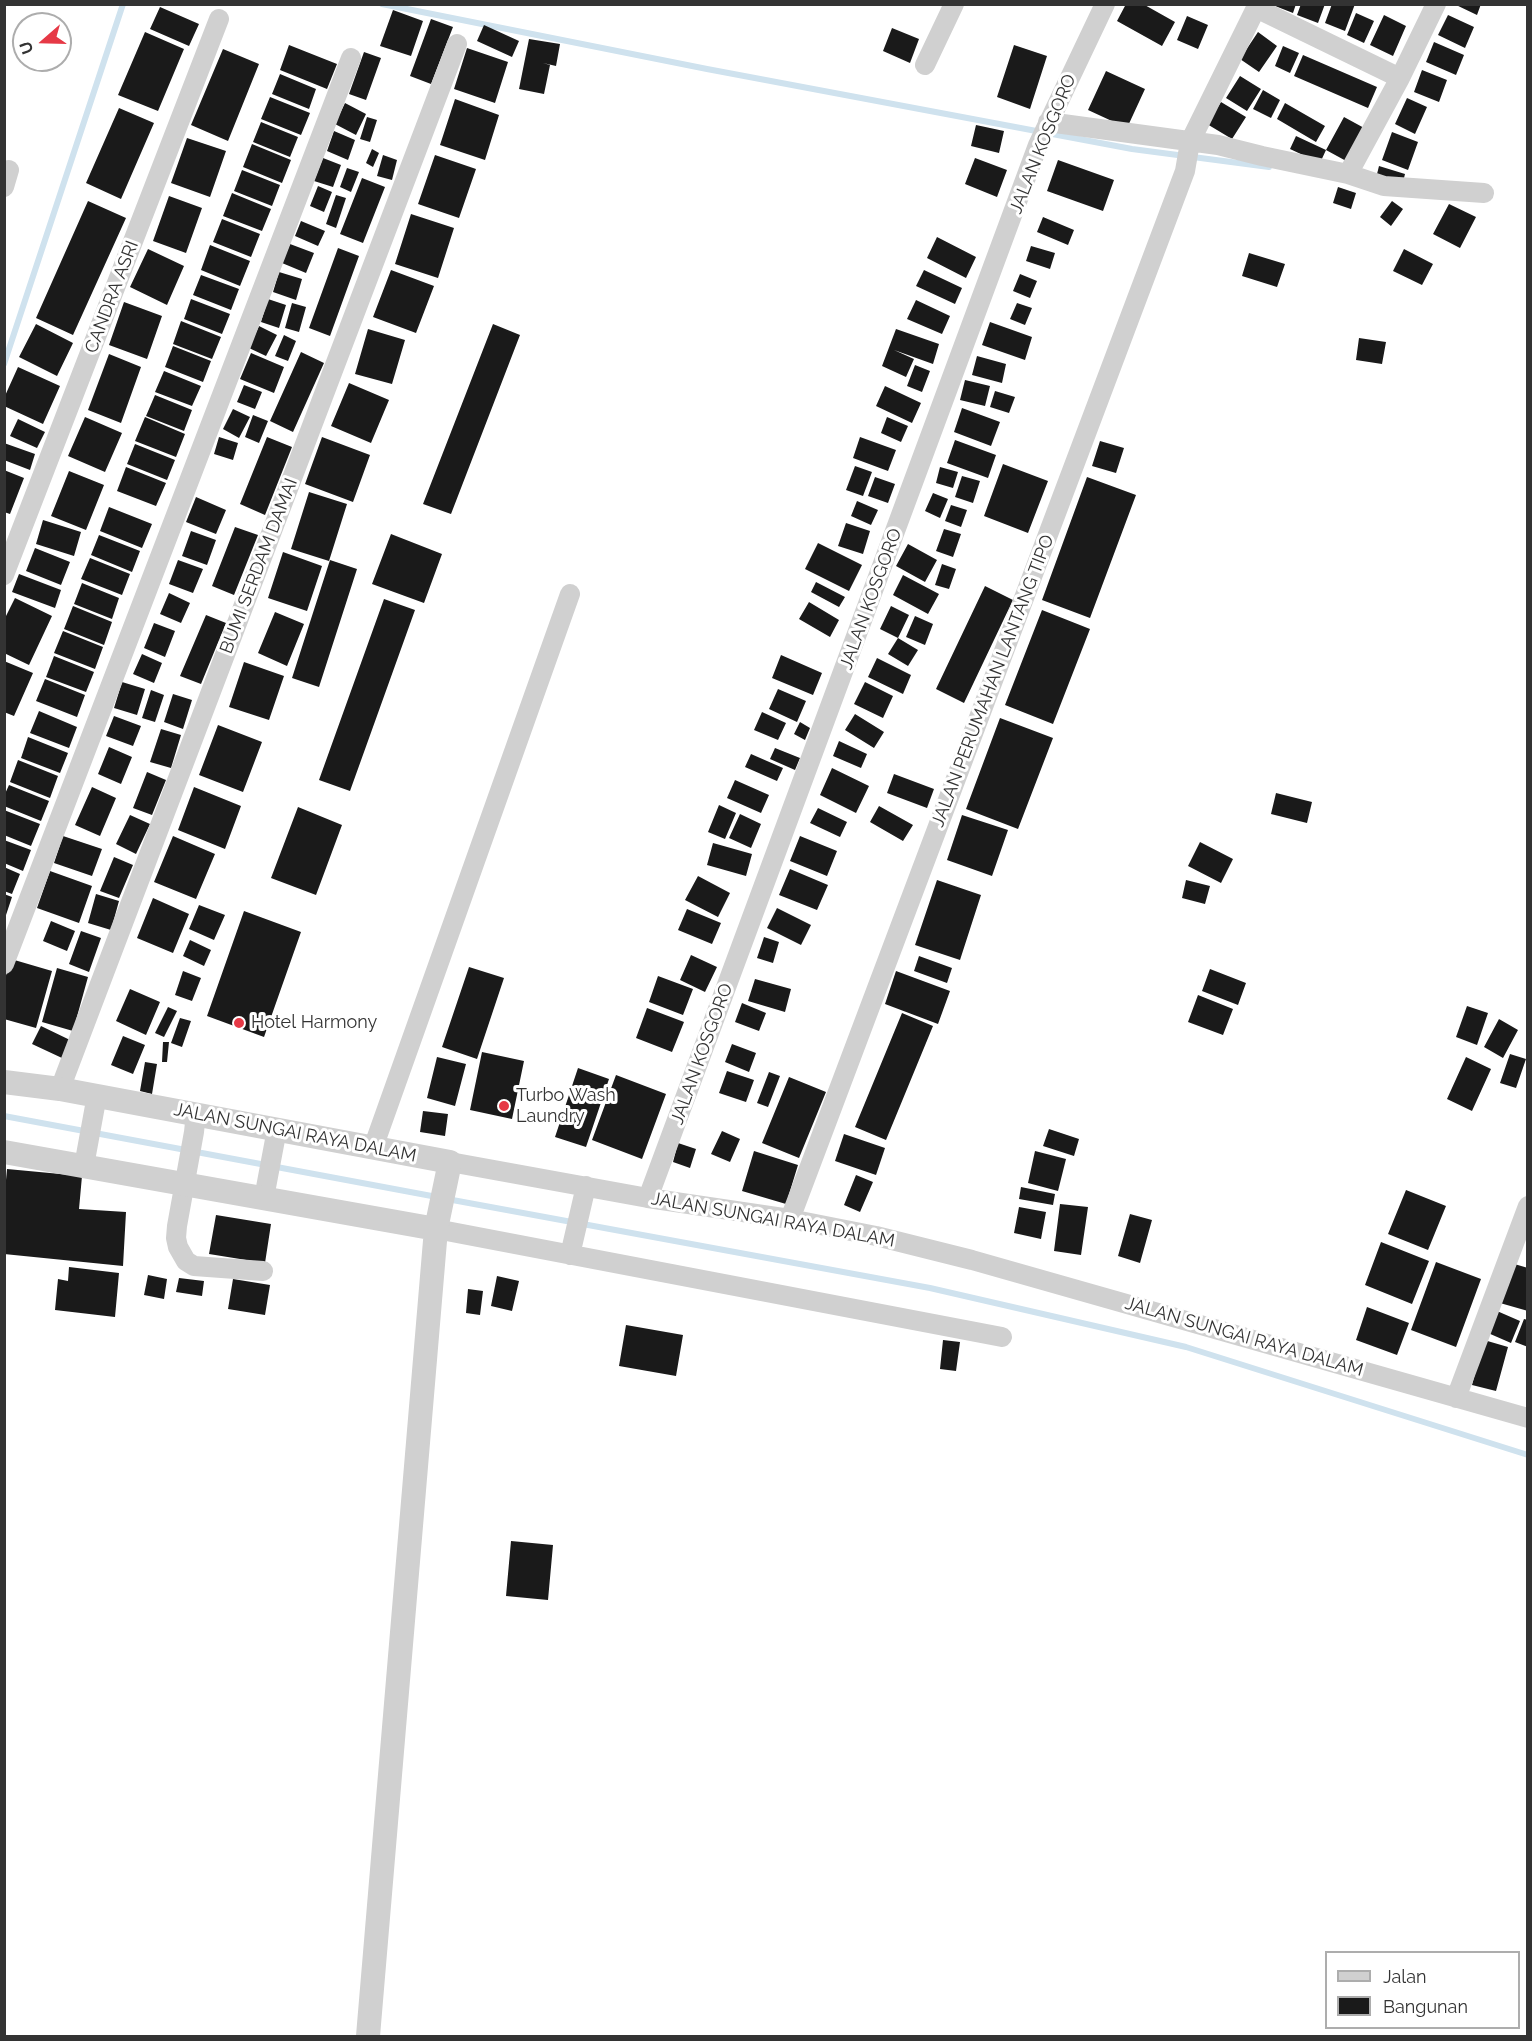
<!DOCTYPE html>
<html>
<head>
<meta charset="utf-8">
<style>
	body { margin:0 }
	#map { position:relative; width:1532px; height:2041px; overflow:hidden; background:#fff; font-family:Raleway,sans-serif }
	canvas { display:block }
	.frame { position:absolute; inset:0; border:6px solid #333; pointer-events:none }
	.legend { position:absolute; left:1325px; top:1951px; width:195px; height:78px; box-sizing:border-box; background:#fff; border:2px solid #adadad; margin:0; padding:8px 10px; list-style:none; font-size:18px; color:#333 }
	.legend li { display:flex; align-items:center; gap:12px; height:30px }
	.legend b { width:30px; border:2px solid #adadad }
	.north { position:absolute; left:12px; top:12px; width:60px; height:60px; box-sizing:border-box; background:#fff; border:2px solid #adadad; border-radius:50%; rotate:250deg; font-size:16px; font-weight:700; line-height:24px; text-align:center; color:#333 }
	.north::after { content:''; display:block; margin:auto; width:21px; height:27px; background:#e63946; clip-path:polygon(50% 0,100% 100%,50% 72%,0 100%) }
</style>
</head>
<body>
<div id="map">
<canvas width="1532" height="2041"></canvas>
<div class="frame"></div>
<ul class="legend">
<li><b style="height:8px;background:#d0d0d0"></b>Jalan</li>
<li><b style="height:16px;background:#1a1a1a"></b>Bangunan</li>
</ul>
<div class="north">U</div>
</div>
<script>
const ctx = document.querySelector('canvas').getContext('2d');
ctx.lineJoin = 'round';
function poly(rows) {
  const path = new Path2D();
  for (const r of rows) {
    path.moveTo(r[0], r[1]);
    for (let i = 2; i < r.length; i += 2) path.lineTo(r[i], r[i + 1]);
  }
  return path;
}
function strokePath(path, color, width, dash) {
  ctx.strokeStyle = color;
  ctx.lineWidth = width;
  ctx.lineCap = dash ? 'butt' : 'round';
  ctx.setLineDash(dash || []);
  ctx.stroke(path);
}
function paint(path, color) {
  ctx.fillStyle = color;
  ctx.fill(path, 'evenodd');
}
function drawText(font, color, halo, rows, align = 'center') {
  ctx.font = font + ' Raleway,sans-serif';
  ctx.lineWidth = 6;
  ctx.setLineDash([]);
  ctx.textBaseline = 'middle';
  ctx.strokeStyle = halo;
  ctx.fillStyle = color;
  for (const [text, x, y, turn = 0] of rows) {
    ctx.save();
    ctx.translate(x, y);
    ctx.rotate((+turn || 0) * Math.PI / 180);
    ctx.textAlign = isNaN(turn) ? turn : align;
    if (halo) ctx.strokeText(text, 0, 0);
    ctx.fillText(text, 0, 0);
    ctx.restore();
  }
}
const stream = poly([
	[382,4,707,69,1132,149,1269,167],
	[4,364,123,4],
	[4,1116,437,1197],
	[447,1199,930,1288,1186,1347,1528,1455]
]);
const building = poly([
	[1126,4,1143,4,1175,22,1162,46,1117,21],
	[1270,4,1296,4,1293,13],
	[1301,4,1325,4,1318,23,1297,15],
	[1332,4,1355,4,1345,31,1325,23],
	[1454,4,1481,4,1477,15],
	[160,7,199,24,189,46,150,29],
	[393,10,423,21,411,56,380,46],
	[1356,13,1374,21,1364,43,1347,35],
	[1384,15,1406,26,1393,56,1370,45],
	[1448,15,1474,27,1465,48,1438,35],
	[1187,16,1208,25,1198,49,1177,40],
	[431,19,453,27,431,84,410,76],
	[484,25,519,41,512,57,477,41],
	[892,28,919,39,910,63,883,51],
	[145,32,184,49,158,111,118,95],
	[1258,32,1277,46,1259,72,1240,59],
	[529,39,560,44,556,66,543,63,550,65,544,94,519,89],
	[1434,42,1464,55,1456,75,1426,62],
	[289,45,337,64,327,89,280,70],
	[1014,45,1047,56,1030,109,997,97],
	[1283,46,1299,53,1290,73,1275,66],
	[467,48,508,62,495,103,454,89],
	[223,49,259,64,228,141,191,125],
	[364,52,381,58,366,100,349,94],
	[1303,55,1377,87,1368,108,1294,76],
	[1422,70,1447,80,1439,102,1414,92],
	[1106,71,1145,89,1127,128,1088,110],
	[280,74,316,89,309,109,272,94],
	[1240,76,1261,89,1247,111,1226,98],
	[1263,90,1280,100,1271,118,1253,109],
	[270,97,310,113,301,135,261,119],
	[1407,98,1427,107,1415,134,1395,124],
	[455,99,499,115,485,160,440,145],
	[1221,102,1246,117,1232,139,1207,124],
	[345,103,366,114,356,135,335,124],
	[1285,103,1325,126,1316,142,1277,119],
	[119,108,154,123,121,199,86,183],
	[367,117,377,120,370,142,360,139],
	[1344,117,1366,129,1348,162,1326,150],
	[261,122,298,137,290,157,253,142],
	[976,125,1004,131,999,153,971,146],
	[334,131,355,140,348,160,327,151],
	[1392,132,1418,142,1408,170,1382,160],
	[1296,136,1326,150,1320,163,1290,149],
	[187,138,226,151,210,197,171,183],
	[252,144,291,160,282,183,243,167],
	[372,149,379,153,373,167,366,163],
	[383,155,397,160,392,180,377,176],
	[435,155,476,169,459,218,418,204],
	[323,158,341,165,333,187,314,181],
	[975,158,1007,170,997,197,965,184],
	[1058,160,1114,180,1103,211,1047,191],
	[1379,166,1405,174,1402,186,1376,178],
	[347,168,359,172,351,192,340,187],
	[242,170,280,185,272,206,234,191],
	[362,178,385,187,363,243,340,234],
	[318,186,332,192,324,212,310,206],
	[1338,187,1356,193,1351,209,1333,203],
	[232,193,271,209,262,231,223,216],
	[336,195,346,198,336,228,326,224],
	[169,196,202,208,186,253,153,241],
	[88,201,126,218,73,335,36,318],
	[1392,201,1403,209,1391,226,1380,217],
	[1449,204,1476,217,1460,248,1433,234],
	[411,214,454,228,438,278,395,264],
	[1043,217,1074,230,1068,245,1037,232],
	[222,219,260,234,251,257,213,242],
	[301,221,325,231,318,246,295,236],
	[937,237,976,257,966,278,927,258],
	[290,244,314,253,306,273,282,263],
	[210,245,250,261,240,286,201,270],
	[1031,246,1055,253,1050,269,1026,261],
	[338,248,359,256,330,336,309,328],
	[148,249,184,266,167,305,130,287],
	[1404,249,1433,264,1422,285,1393,271],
	[1249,253,1285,264,1277,287,1242,276],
	[391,270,434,286,416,333,373,317],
	[924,270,962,288,955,304,916,286],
	[279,272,302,279,296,300,273,292],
	[1020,274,1037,281,1030,298,1013,291],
	[201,275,239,289,231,310,193,295],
	[191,299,230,314,222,334,184,319],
	[268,299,286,305,279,328,261,322],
	[916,300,950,316,942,334,907,319],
	[124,302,162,316,147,359,109,345],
	[292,303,306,307,299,332,285,328],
	[1017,303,1032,308,1025,325,1010,319],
	[181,321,221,337,212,359,173,344],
	[990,322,1032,337,1025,360,982,345],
	[36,324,73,343,57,376,19,357],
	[493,324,520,335,451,514,423,504],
	[259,326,277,335,266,356,249,348],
	[368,329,405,340,392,384,355,374],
	[896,329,939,344,933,364,894,350,914,359,906,377,882,366],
	[284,335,296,341,288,361,275,356],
	[1359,338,1386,342,1382,364,1356,360],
	[173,346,211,361,203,382,165,367],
	[301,352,324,363,293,432,270,421],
	[251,353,284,367,274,393,240,379],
	[109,354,141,367,121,423,88,410],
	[977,356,1006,364,1002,383,972,375],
	[915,365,930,371,922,392,907,386],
	[18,367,60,386,43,424,4,406,4,398],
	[164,371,201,386,192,406,155,392],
	[965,380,990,386,985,406,960,400],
	[349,383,389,400,371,443,331,426],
	[244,385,262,392,255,409,237,402],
	[885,386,921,403,912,423,876,406],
	[995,391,1015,397,1009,413,990,407],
	[155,395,192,410,184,431,146,416],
	[962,408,1000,422,991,446,954,432],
	[233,409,250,417,239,438,223,429],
	[253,415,268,421,259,443,245,437],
	[85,417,122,433,105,472,68,456],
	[145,417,185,434,176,457,135,441],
	[887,417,908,426,901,442,881,433],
	[18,419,45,432,37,448,10,436],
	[219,437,238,443,233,460,214,454],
	[267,437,292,447,265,515,240,504],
	[322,437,370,455,353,502,305,484],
	[860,437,896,450,888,471,853,458],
	[955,440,996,455,988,478,947,463],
	[1100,441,1124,448,1116,473,1092,466],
	[4,443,35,454,30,470,4,460],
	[135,444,175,460,167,480,127,464],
	[1003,464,1048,481,1028,533,984,516],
	[855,466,872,472,863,496,846,490],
	[126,467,166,483,156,506,117,491],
	[940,467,958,472,953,488,936,483],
	[4,470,24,478,10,514,4,512],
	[69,471,104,485,86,530,51,516],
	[962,476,980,481,973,503,955,497],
	[875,477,895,484,888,503,868,496],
	[1087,477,1136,495,1090,618,1042,600],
	[309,492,347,504,329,561,291,549],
	[933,493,948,499,940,518,925,511],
	[196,497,226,510,216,534,186,522],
	[857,501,878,510,871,525,851,516],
	[951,505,967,510,961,527,945,521],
	[109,507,152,524,142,548,100,531],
	[43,520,81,532,74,556,36,544],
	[846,523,870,531,863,554,838,546],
	[235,527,258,535,234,595,212,586],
	[944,529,961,534,953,557,936,551],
	[191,531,216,540,207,565,182,556],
	[391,534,442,554,424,603,372,584],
	[99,535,140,551,132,572,91,555],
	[818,543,862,565,849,591,805,569],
	[908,544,937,560,925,582,896,566],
	[35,548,70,562,61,585,26,571],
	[283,552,322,566,307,611,268,598],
	[90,558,130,574,122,595,81,579],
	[178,560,203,569,193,593,169,584],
	[330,560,357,569,319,687,292,678],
	[942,564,956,569,949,589,935,585],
	[19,574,61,590,55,608,12,592],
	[903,575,939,594,928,614,893,595],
	[816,582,845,597,839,607,811,592],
	[82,583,119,598,112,619,74,604],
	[985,586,1013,600,964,703,936,689],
	[169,593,190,603,181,623,160,614],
	[15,598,52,616,29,665,4,653,4,620],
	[384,599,415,610,350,791,319,780],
	[809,602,839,620,830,637,799,619],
	[73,606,112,622,104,645,64,629],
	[891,606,909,615,898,638,918,650,908,666,888,654,898,638,880,629],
	[1042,610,1090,629,1053,724,1005,705],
	[275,612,304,624,287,666,258,653],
	[206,615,226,623,201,684,180,676],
	[915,616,933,624,925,645,906,637],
	[154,623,175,631,165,657,144,648],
	[63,631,103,647,95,669,54,653],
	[142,654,162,663,154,683,133,674],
	[781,655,822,673,813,695,772,678],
	[54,656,94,672,86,692,46,677],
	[877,658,911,675,903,694,868,677],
	[4,661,33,673,14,716,4,712],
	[244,662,284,676,269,720,229,707],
	[45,679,85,695,77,717,36,701],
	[122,682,145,689,137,715,114,708],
	[865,682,893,696,883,718,854,704],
	[778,689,806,701,797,722,769,709],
	[151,690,164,695,155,722,142,718],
	[173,694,192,700,183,729,164,722],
	[39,711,77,727,69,748,30,733],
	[762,712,786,723,778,740,754,730],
	[855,714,884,732,874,748,845,730],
	[114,716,141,726,133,746,106,736],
	[1000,718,1053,738,1018,829,966,809],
	[800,722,810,728,805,740,794,734],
	[218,725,262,742,243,792,199,775],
	[161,729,181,735,171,768,150,762],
	[28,737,68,753,60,773,21,758],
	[839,741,867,754,861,768,833,756],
	[109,747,132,757,121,784,98,774],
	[775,748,800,758,795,770,770,759],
	[751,754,783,768,777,781,745,767],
	[18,760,58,776,50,798,10,782],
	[832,768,869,786,856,813,820,795],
	[147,772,166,780,152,815,133,808],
	[894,774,934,789,927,808,887,793],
	[735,780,769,795,761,813,727,798],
	[9,785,49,801,41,821,4,806,4,796],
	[92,787,116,798,100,836,75,825],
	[194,787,241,806,225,849,178,830],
	[1276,793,1312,802,1307,823,1271,814],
	[719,805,736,813,725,839,708,832],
	[879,806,913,825,903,841,870,822],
	[298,807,342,825,316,895,271,878],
	[818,808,847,822,840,837,810,823],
	[4,810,40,824,31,846,4,835],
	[740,814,761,824,751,848,729,838],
	[130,815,150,824,136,854,116,844],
	[962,815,1008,830,992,876,947,860],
	[63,836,102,849,92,876,54,863],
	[173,836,215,854,196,899,154,882],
	[800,836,837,851,827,876,790,861],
	[4,840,31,850,23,871,4,863],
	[1200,842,1233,859,1221,883,1188,866],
	[713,843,752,854,746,876,707,865],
	[114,857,133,865,119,898,100,891],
	[4,867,20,874,12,894,4,891],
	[790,869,828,885,817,910,779,895],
	[50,871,92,886,79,923,37,908],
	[698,876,730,893,718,917,685,900],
	[937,880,981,895,960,960,915,945],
	[1186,880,1210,886,1205,904,1182,898],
	[4,894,12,897,5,918,4,917],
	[96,894,119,901,111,930,88,923],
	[153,898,189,914,173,953,137,938],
	[199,905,225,915,214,940,189,929],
	[777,908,811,925,801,945,767,928],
	[687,909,721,923,712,944,678,930],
	[244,911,301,932,264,1037,207,1016],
	[51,921,75,931,67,951,43,941],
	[81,931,101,938,89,972,69,964],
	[764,937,779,942,773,963,757,958],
	[190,940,211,950,204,966,183,956],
	[691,955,717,967,705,992,680,980],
	[919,956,952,968,947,983,914,971],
	[11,959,52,971,36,1028,4,1019,4,982],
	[469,967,504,978,477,1059,442,1047],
	[57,968,88,977,73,1031,42,1022],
	[1210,969,1246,983,1238,1005,1202,991],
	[183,971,201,978,192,1001,175,995],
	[896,971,950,991,938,1024,885,1004],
	[658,976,693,989,683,1015,649,1002],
	[755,979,791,989,785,1012,748,1001],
	[130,989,160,1002,146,1035,116,1021],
	[1198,995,1233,1009,1223,1035,1188,1022],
	[742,1003,766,1013,759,1031,735,1022],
	[1467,1006,1488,1013,1477,1045,1456,1037],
	[168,1007,177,1011,164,1037,155,1033],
	[647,1008,684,1022,672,1052,636,1038],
	[902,1013,933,1026,886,1140,855,1127],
	[180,1018,191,1021,182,1047,171,1043],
	[1499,1019,1518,1030,1503,1058,1484,1047],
	[41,1026,70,1040,62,1058,32,1044],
	[123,1036,145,1045,133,1074,111,1065],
	[163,1042,169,1042,167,1062,162,1062],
	[732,1044,756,1053,749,1072,725,1062],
	[482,1052,524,1061,512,1119,470,1110],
	[1510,1054,1526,1059,1516,1088,1500,1083],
	[437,1057,466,1064,455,1106,427,1098],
	[1466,1057,1491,1069,1472,1111,1447,1099],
	[145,1062,157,1064,152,1094,140,1091],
	[578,1068,609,1079,586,1147,555,1137],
	[727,1071,754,1080,746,1102,719,1093],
	[769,1072,780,1076,768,1107,757,1103],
	[616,1075,666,1094,642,1159,592,1140],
	[789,1077,826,1092,799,1158,762,1143],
	[423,1111,448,1114,445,1136,420,1132],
	[1049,1129,1079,1139,1074,1156,1043,1146],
	[722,1131,740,1139,730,1162,711,1154],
	[844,1134,885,1148,876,1175,835,1161],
	[678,1143,696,1149,690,1168,673,1162],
	[754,1151,798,1165,786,1204,742,1191],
	[1035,1151,1066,1159,1058,1191,1028,1183],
	[7,1169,82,1176,79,1209,126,1212,123,1266,4,1254,4,1202],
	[856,1175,873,1182,860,1212,844,1205],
	[1021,1187,1055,1194,1053,1205,1019,1199],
	[1406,1190,1446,1206,1428,1250,1388,1234],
	[1060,1204,1088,1207,1081,1255,1054,1251],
	[1019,1207,1046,1212,1041,1239,1014,1233],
	[1130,1214,1152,1220,1140,1263,1118,1256],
	[216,1215,271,1224,265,1263,209,1254],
	[1381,1242,1429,1261,1412,1304,1365,1285],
	[1436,1262,1481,1279,1456,1347,1411,1330],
	[1511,1263,1528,1268,1528,1311,1500,1303],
	[69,1267,119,1273,115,1317,55,1310,58,1279,68,1281],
	[148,1275,167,1279,164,1299,144,1295],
	[497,1276,519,1281,512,1311,491,1306],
	[179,1278,204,1281,202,1296,176,1292],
	[233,1279,270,1285,265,1315,228,1309],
	[468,1289,483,1291,480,1315,466,1313],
	[1367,1307,1409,1323,1397,1355,1356,1340],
	[1497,1311,1520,1321,1511,1343,1488,1333],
	[1524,1319,1528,1320,1528,1347,1515,1342],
	[626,1325,683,1335,676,1376,619,1366],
	[943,1340,960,1342,956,1371,940,1369],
	[1484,1340,1508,1347,1496,1391,1472,1385],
	[511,1541,553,1545,548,1600,506,1596]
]);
const minor = poly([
	[1256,8,1400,78],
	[925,65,954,4],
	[1048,122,1218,145,1262,156,1348,174,1400,78,1436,4],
	[1348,174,1384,186,1484,193],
	[4,187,9,170],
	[4,575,219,19],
	[4,964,351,58],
	[60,1089,457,44],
	[196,1113,194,1132,177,1226,176,1238,178,1247,186,1261,194,1266,263,1271],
	[373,1148,570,594],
	[450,1162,648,1198,790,1219,876,1236,972,1260,1528,1418],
	[84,1166,97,1095],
	[264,1198,277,1129],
	[648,1198,1038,145,1105,4],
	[790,1219,1185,171,1190,142,1258,4],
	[436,1229,1002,1337],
	[570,1255,586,1186],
	[1456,1398,1528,1206]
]);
const tertiary = poly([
	[4,1082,60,1089,450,1162,436,1229,368,2036],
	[4,1152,436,1229]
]);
const markers = [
	[239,1023,6,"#e63946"],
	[504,1106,6,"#e63946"]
];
const streetNames = [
	["JALAN KOSGORO",1043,144,-68],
	["CANDRA ASRI",112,297,-69],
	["BUMI SERDAM DAMAI",259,566,-69],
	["JALAN KOSGORO",871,599,-70],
	["JALAN PERUMAHAN LANTANG TIPO",993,681,-69],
	["JALAN KOSGORO",702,1054,-70],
	["JALAN SUNGAI RAYA DALAM",295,1133,11],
	["JALAN SUNGAI RAYA DALAM",773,1220,10],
	["JALAN SUNGAI RAYA DALAM",1244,1337,16]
];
const poiNames = [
	["Hotel Harmony",251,1023],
	["Turbo Wash",516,1096],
	["Laundry",516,1117]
];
strokePath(stream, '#cfe2ee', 6);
paint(building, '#1a1a1a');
strokePath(minor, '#d0d0d0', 20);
strokePath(tertiary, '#d0d0d0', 24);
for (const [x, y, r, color] of markers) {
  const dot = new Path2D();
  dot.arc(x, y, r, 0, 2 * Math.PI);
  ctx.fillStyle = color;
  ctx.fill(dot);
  strokePath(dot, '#fff', 2);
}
drawText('18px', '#333', '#fff', streetNames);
drawText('18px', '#333', '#fff', poiNames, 'left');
</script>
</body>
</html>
